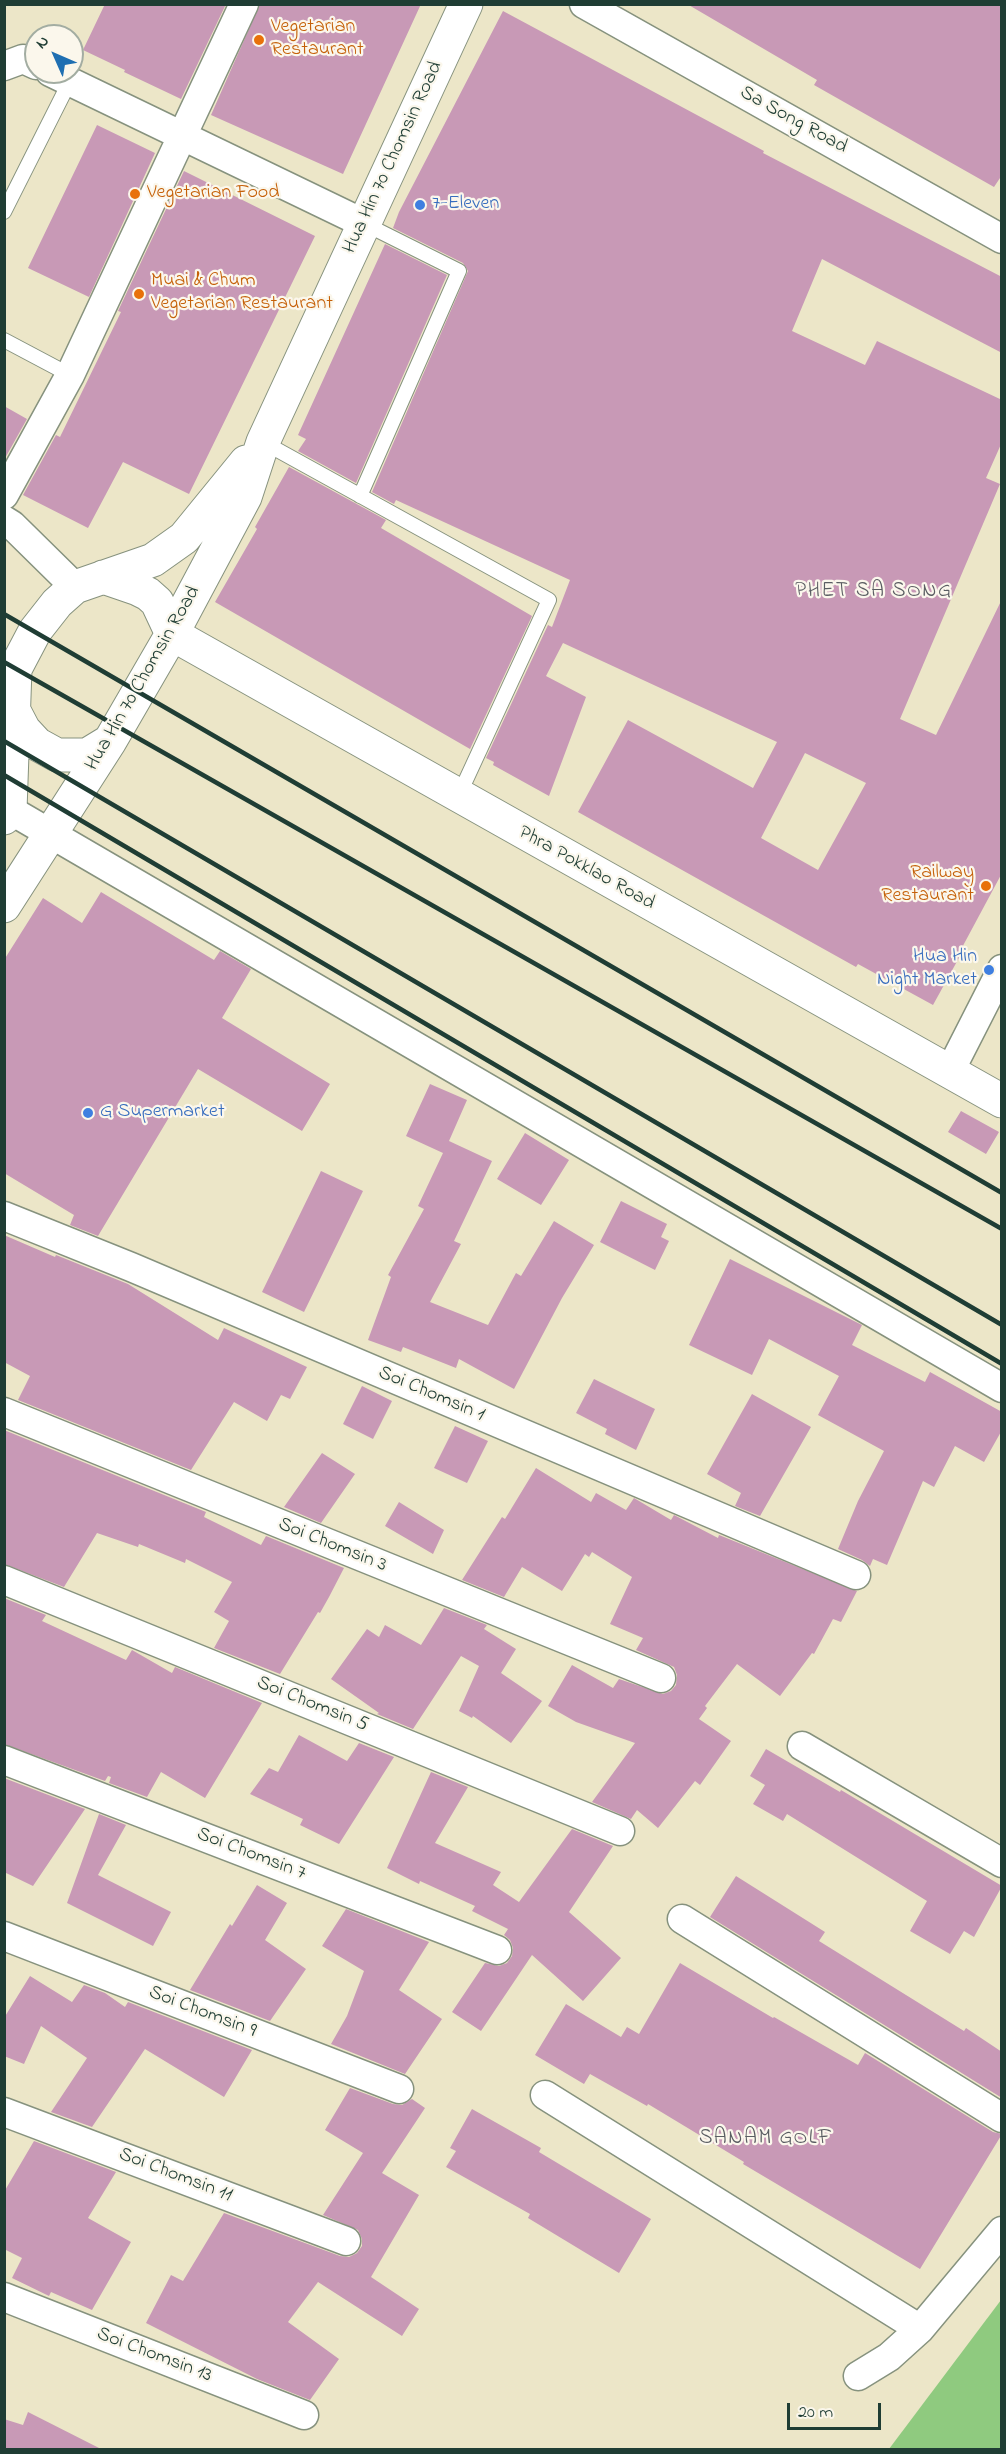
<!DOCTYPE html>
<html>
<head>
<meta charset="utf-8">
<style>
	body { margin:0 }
	#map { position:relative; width:1006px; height:2454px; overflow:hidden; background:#ece6c8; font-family:"Indie Flower",sans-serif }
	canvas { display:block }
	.frame { position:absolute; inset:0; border:6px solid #1f3d34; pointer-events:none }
	.north { position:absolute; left:24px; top:24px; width:60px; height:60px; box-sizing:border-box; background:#fbf7ec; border:2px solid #a3ada2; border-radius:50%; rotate:315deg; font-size:16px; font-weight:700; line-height:24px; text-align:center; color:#1f3d34 }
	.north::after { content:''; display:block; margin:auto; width:21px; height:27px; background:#1f6fb2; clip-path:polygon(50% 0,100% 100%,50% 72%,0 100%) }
	.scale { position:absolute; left:787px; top:2403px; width:94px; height:27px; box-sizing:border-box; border:3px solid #1f3d34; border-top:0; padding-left:8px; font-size:18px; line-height:21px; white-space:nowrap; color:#1f3d34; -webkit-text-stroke:4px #fbf7ec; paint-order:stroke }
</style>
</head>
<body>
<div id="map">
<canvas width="1006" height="2454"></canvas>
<div class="frame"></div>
<div class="north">N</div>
<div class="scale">20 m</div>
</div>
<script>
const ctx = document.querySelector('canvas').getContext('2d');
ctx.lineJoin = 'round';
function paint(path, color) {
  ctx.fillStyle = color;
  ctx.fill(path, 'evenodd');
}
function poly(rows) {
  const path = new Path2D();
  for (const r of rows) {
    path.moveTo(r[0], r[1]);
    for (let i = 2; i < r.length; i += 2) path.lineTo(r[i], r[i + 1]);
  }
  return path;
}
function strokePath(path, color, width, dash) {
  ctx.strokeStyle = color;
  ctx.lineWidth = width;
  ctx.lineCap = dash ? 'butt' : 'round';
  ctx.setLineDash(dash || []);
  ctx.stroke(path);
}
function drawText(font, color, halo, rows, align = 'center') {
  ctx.font = font + ' "Indie Flower",sans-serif';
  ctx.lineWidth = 4.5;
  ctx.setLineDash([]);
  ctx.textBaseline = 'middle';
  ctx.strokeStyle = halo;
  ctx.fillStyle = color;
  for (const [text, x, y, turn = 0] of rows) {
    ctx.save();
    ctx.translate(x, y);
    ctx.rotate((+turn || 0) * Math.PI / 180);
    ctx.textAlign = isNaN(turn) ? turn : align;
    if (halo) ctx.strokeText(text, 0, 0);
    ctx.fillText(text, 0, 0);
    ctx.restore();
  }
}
const green = poly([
	[1001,2300,1001,2449,889,2449]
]);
const building = poly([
	[105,4,226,4,181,99,124,72,125,70,83,50],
	[260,4,421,4,343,174,211,115],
	[687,4,1002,4,1002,175,994,187,814,85,817,80],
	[503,11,764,151,763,153,1002,277,1002,353,822,259,792,331,865,365,877,341,1002,400,1002,442,986,478,1000,484,900,719,936,735,1002,599,1002,873,958,955,960,956,933,1005,858,964,856,967,578,812,628,720,753,788,777,742,563,643,546,676,586,697,549,796,493,765,494,762,486,758,548,625,552,627,570,580,396,500,394,504,372,492,468,271,463,263,393,228,399,212],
	[805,753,866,783,818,870,761,838],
	[97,125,155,153,89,297,28,268],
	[184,171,315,236,189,494,123,462,88,528,23,495,56,435,60,437,121,312,118,311],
	[385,244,447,275,356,483,298,451,306,439,298,435],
	[4,406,27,419,4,460],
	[289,467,386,520,381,528,532,616,470,749,215,602,257,529,255,527],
	[101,892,214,960,220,951,251,969,222,1018,330,1084,302,1131,198,1069,98,1236,70,1225,74,1215,4,1173,4,960,43,898,82,923],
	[430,1084,467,1100,449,1141,492,1161,454,1241,461,1244,430,1302,488,1325,516,1273,521,1276,554,1221,594,1245,562,1298,514,1389,459,1359,456,1368,403,1347,401,1352,368,1340,391,1277,388,1275,424,1209,418,1206,443,1153,406,1136],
	[961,1111,999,1132,986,1154,948,1132],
	[525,1133,569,1160,541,1205,497,1179],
	[321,1171,363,1191,304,1312,262,1292],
	[621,1201,667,1224,661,1237,669,1241,655,1270,600,1242],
	[4,1235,55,1257,56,1255,128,1284,218,1340,224,1328,307,1367,290,1399,281,1395,267,1421,234,1402,191,1470,18,1400,30,1376,4,1362],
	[730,1259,862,1325,852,1345,925,1382,930,1372,1002,1412,1002,1430,984,1462,955,1446,934,1487,923,1481,887,1565,873,1559,870,1566,862,1560,838,1549,858,1501,884,1451,818,1415,839,1376,769,1339,752,1375,689,1345],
	[594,1379,655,1409,636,1450,605,1434,607,1429,576,1413],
	[362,1386,392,1401,373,1439,343,1424],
	[752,1394,811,1427,760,1516,735,1506,741,1493,707,1474],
	[455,1426,488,1441,467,1483,434,1468],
	[4,1430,206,1512,204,1517,261,1545,266,1536,344,1568,329,1597,320,1613,318,1612,280,1674,214,1648,229,1621,214,1612,232,1582,186,1559,185,1563,139,1544,138,1547,97,1533,64,1587,4,1564],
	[322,1453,355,1474,321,1523,284,1507],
	[536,1468,591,1502,596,1493,626,1510,634,1498,671,1520,674,1515,718,1538,719,1535,857,1591,841,1622,833,1619,814,1654,812,1653,780,1696,737,1664,705,1706,707,1708,699,1719,731,1741,700,1785,695,1781,658,1828,637,1810,631,1819,592,1802,635,1743,576,1722,548,1706,572,1665,613,1688,619,1679,663,1694,671,1691,676,1685,677,1675,674,1667,636,1650,643,1638,610,1624,632,1577,592,1552,589,1557,585,1554,562,1591,522,1567,504,1597,462,1580,502,1517,505,1519],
	[399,1502,444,1530,433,1554,385,1526],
	[4,1598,46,1615,42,1621,126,1660,132,1650,172,1673,175,1667,262,1703,205,1798,161,1772,147,1797,109,1783,111,1777,108,1776,105,1781,4,1744],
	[444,1608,487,1625,484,1629,516,1649,501,1673,542,1701,511,1743,473,1716,472,1718,459,1711,479,1666,461,1656,413,1729,377,1714,379,1713,331,1679,367,1629,379,1637,385,1625,421,1645],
	[299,1735,347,1761,359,1743,394,1757,339,1844,300,1825,303,1819,250,1794,269,1768,278,1772],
	[766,1749,840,1792,841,1790,1002,1886,974,1937,964,1931,950,1954,910,1931,927,1901,787,1814,783,1821,753,1804,765,1785,750,1776],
	[431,1772,468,1787,435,1843,501,1872,493,1885,519,1902,572,1829,613,1846,569,1912,621,1958,583,2001,532,1955,481,2031,452,2012,485,1963,499,1966,507,1963,512,1956,513,1948,510,1940,504,1935,508,1929,472,1911,475,1906,420,1881,419,1884,387,1868],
	[4,1778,85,1809,33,1886,4,1872],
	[99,1814,126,1825,98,1875,171,1912,153,1946,67,1903],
	[736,1876,825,1932,819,1941,964,2031,966,2028,1002,2052,1002,2098,710,1917],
	[257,1885,287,1903,265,1940,306,1969,270,2021,190,1990,230,1924,232,1926],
	[346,1909,429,1942,399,1990,442,2019,405,2074,331,2044,347,2016,364,1971,322,1946],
	[680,1963,773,2018,774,2017,858,2065,865,2053,993,2132,1002,2134,920,2269,743,2164,744,2162,648,2104,647,2106,590,2074,584,2084,535,2055,566,2004,621,2037,627,2027,639,2034],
	[30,1976,72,2002,84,1985,105,1993,125,2007,128,2002,252,2050,224,2097,145,2049,92,2127,51,2112,87,2058,41,2026,24,2064,4,2056,4,2018],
	[350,2088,393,2104,402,2105,412,2099,425,2108,382,2173,419,2195,371,2277,419,2309,402,2336,318,2282,288,2322,339,2359,310,2400,257,2379,146,2323,171,2275,183,2281,224,2213,340,2256,349,2257,357,2253,362,2246,362,2239,358,2230,323,2215,363,2153,325,2130],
	[472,2109,541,2148,539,2152,651,2219,619,2273,528,2218,530,2214,446,2167,456,2151,450,2148],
	[34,2141,116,2172,88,2218,131,2242,92,2310,51,2292,49,2296,12,2278,22,2258,4,2249,4,2192],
	[28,2412,103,2450,4,2450,4,2419,23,2425]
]);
const lane = poly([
	[4,212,70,81],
	[4,340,70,375],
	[263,442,549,600,459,795],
	[360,496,459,271,363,223]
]);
const street = poly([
	[584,4,1002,239],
	[4,66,23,59,36,65],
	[50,72,363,223],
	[4,495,70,375,244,4],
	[4,520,12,525,75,587],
	[10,810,1002,1388],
	[949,1073,1002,969],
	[4,1216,131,1267,856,1575],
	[4,1412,661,1678],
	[4,1580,620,1831],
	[802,1746,1002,1863],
	[4,1760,497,1950],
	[682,1919,1002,2118],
	[4,1936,399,2089],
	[545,2095,920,2329],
	[4,2112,346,2241],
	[4,2297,304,2415],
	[858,2376,889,2357,920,2329,1002,2231]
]);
const secondary = poly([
	[103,577,138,589,148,594,157,602,172,634,1002,1101],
	[13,709,24,730,37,744,57,755,87,755,110,741],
	[4,818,10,810,15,669,35,631,57,603,75,587,153,560,184,538,246,462],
	[4,906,110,741,172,634,245,497,263,442,466,4]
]);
const rail = poly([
	[4,614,1002,1193],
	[4,662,1002,1229],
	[4,741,1002,1325],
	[4,775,1002,1364]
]);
const markers = [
	[259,40,6,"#e8710a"],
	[135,194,6,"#e8710a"],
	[420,205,6,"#3f7fe0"],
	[139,294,6,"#e8710a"],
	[986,886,6,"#e8710a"],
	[989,970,6,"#3f7fe0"],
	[88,1113,6,"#3f7fe0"]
];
const foodNames = [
	["Vegetarian",271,28],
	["Restaurant",271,51],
	["Vegetarian Food",147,194],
	["Muai & Chum",151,282],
	["Vegetarian Restaurant",151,305],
	["Railway",974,874,"right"],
	["Restaurant",974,897,"right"]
];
const streetNames = [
	["Sa Song Road",793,121,29],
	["Hua Hin 70 Chomsin Road",394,158,-65],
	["Hua Hin 70 Chomsin Road",144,679,-60],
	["Phra Pokklao Road",586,869,29],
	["Soi Chomsin 1",431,1395,23],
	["Soi Chomsin 3",332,1546,22],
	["Soi Chomsin 5",312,1705,22],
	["Soi Chomsin 7",251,1855,21],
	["Soi Chomsin 9",202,2013,21],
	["Soi Chomsin 11",175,2176,21],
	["Soi Chomsin 13",154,2356,21]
];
const shopNames = [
	["7-Eleven",432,205],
	["Hua Hin",977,958,"right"],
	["Night Market",977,981,"right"],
	["G Supermarket",100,1113]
];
const neighbourhoodNames = [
	["PHET SA SONG",874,593],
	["SANAM GOLF",766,2140]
];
paint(green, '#8fca7f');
paint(building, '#c899b6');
strokePath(lane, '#86927e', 16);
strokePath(street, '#86927e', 31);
strokePath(secondary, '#86927e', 35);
strokePath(lane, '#fff', 14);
strokePath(street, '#fff', 28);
strokePath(secondary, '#fff', 33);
strokePath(rail, '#1f3d34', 4.5);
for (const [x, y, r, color] of markers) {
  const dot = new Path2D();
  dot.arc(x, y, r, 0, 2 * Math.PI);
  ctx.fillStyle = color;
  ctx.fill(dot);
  strokePath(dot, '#fbf7ec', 2);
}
drawText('20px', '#c56008', '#fbf7ec', foodNames, 'left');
drawText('20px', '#1f3d34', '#fbf7ec', streetNames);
drawText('20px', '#366cbe', '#fbf7ec', shopNames, 'left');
ctx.letterSpacing = '1.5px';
drawText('21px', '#5a5d62', '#fbf7ec', neighbourhoodNames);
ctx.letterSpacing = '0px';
</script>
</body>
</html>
